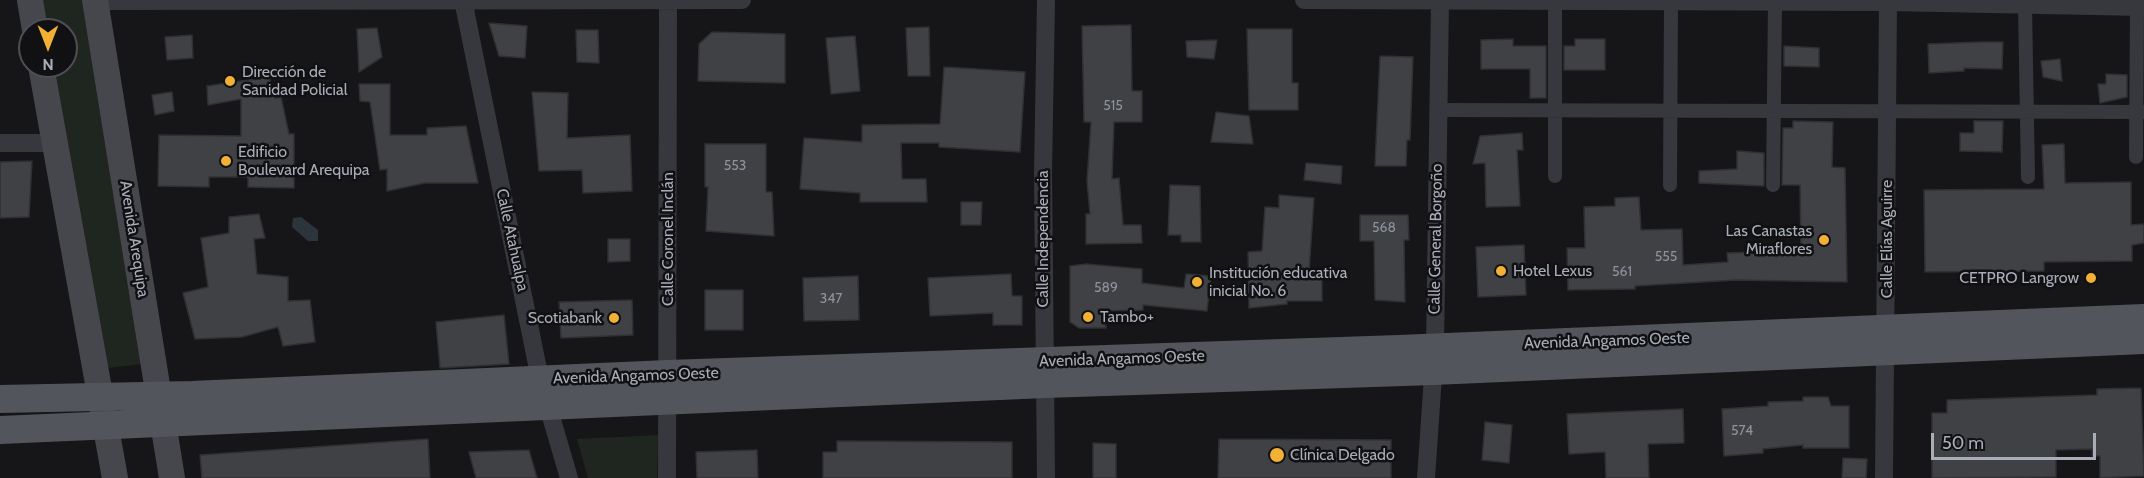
<!DOCTYPE html>
<html>
<head>
<meta charset="utf-8">
<style>
	body { margin:0 }
	#map { position:relative; width:2144px; height:478px; overflow:hidden; background:#161618; font-family:Cabin,sans-serif }
	canvas { display:block }
	.north { position:absolute; left:18px; top:18px; width:60px; height:60px; box-sizing:border-box; background:#111113; border:2px solid #4d4f55; border-radius:50%; rotate:180deg; font-size:16px; font-weight:700; line-height:24px; text-align:center; color:#a8adb8 }
	.north::after { content:''; display:block; margin:auto; width:21px; height:27px; background:#f2b134; clip-path:polygon(50% 0,100% 100%,50% 72%,0 100%) }
	.scale { position:absolute; left:1931px; top:433px; width:165px; height:27px; box-sizing:border-box; border:3px solid #a8adb8; border-top:0; padding-left:8px; font-size:18px; line-height:21px; white-space:nowrap; color:#a8adb8; -webkit-text-stroke:4px #111113; paint-order:stroke }
</style>
</head>
<body>
<div id="map">
<canvas width="2144" height="478"></canvas>
<div class="north">N</div>
<div class="scale">50 m</div>
</div>
<script>
const ctx = document.querySelector('canvas').getContext('2d');
ctx.lineJoin = 'round';
function paint(path, color) {
  ctx.fillStyle = color;
  ctx.fill(path, 'evenodd');
}
function poly(rows) {
  const path = new Path2D();
  for (const r of rows) {
    path.moveTo(r[0], r[1]);
    for (let i = 2; i < r.length; i += 2) path.lineTo(r[i], r[i + 1]);
  }
  return path;
}
function strokePath(path, color, width, dash) {
  ctx.strokeStyle = color;
  ctx.lineWidth = width;
  ctx.lineCap = dash ? 'butt' : 'round';
  ctx.setLineDash(dash || []);
  ctx.stroke(path);
}
function drawText(font, color, halo, rows, align = 'center') {
  ctx.font = font + ' Cabin,sans-serif';
  ctx.lineWidth = 5;
  ctx.setLineDash([]);
  ctx.textBaseline = 'middle';
  ctx.strokeStyle = halo;
  ctx.fillStyle = color;
  for (const [text, x, y, turn = 0] of rows) {
    ctx.save();
    ctx.translate(x, y);
    ctx.rotate((+turn || 0) * Math.PI / 180);
    ctx.textAlign = isNaN(turn) ? turn : align;
    if (halo) ctx.strokeText(text, 0, 0);
    ctx.fillText(text, 0, 0);
    ctx.restore();
  }
}
const green = poly([
	[43,0,85,0,143,364,107,368,53,66,66,66,66,30,48,30],
	[658,435,657,478,588,478,577,439]
]);
const water = poly([
	[301,217,318,230,318,241,308,241,292,227,293,218]
]);
const building = poly([
	[489,23,527,26,525,58,499,56,489,23],
	[1131,25,1132,91,1142,91,1142,122,1114,122,1112,179,1119,178,1123,225,1141,225,1142,243,1086,244,1086,214,1090,214,1087,181,1091,122,1084,122,1082,26,1131,25],
	[929,27,930,76,908,76,906,28,929,27],
	[377,28,382,57,359,72,357,29,377,28],
	[1247,29,1292,29,1292,83,1298,83,1298,110,1249,110,1247,29],
	[576,30,598,30,599,63,577,62,576,30],
	[712,32,785,34,785,83,698,81,699,44,712,32],
	[192,35,193,58,167,60,165,37,192,35],
	[855,36,860,91,831,94,826,38,855,36],
	[1513,39,1513,46,1546,46,1546,98,1530,98,1530,69,1481,69,1481,40,1513,39],
	[1575,39,1605,39,1605,70,1564,70,1564,46,1575,46,1575,39],
	[1217,40,1214,59,1187,57,1186,41,1217,40],
	[1981,42,2003,42,2002,69,1964,68,1964,71,1929,73,1928,44,1981,42],
	[1784,46,1819,48,1819,67,1784,66,1784,46],
	[1380,56,1413,57,1410,140,1407,140,1406,166,1375,166,1380,56],
	[2060,59,2062,81,2043,77,2041,61,2060,59],
	[944,67,1025,72,1020,152,939,147,939,143,901,143,902,179,926,179,927,202,860,202,860,193,800,189,804,138,862,142,862,125,940,124,944,67],
	[2106,74,2127,75,2127,97,2100,103,2098,84,2106,84,2106,74],
	[269,77,275,98,281,97,289,134,294,134,294,188,248,187,248,177,209,177,209,187,158,186,159,135,241,136,241,99,208,105,207,86,269,77],
	[359,84,390,84,390,135,427,135,427,128,466,126,478,183,425,183,387,191,387,169,380,170,370,102,360,101,359,84],
	[172,92,174,111,155,115,152,95,172,92],
	[532,92,568,93,567,138,630,135,632,191,583,193,582,170,539,171,532,92],
	[1216,112,1249,116,1253,144,1211,142,1216,112],
	[1793,121,1833,122,1832,167,1845,168,1847,282,1736,280,1635,286,1635,289,1568,290,1567,248,1585,248,1584,207,1615,206,1615,198,1639,197,1641,230,1682,229,1683,265,1728,262,1727,253,1801,251,1800,185,1782,185,1783,128,1793,128,1793,121],
	[1974,121,2003,121,2002,152,1960,151,1960,133,1974,133,1974,121],
	[1522,133,1523,150,1517,150,1520,206,1486,207,1485,163,1473,164,1480,136,1522,133],
	[705,144,766,144,766,192,772,192,774,236,706,231,708,187,705,187,705,144],
	[2064,144,2065,183,2131,182,2131,225,2144,224,2144,243,2132,245,2132,261,2044,262,2044,271,1925,272,1924,190,2044,189,2042,145,2064,144],
	[1737,151,1764,153,1764,186,1699,183,1699,171,1737,169,1737,151],
	[32,161,29,217,0,218,0,162,32,161],
	[1306,163,1342,166,1341,184,1304,180,1306,163],
	[1170,185,1200,186,1201,242,1181,242,1181,235,1168,235,1170,185],
	[1279,195,1314,198,1309,272,1322,272,1322,301,1287,301,1287,304,1249,308,1248,252,1262,251,1265,207,1279,208,1279,195],
	[961,202,982,202,981,225,961,225,961,202],
	[259,214,265,238,254,239,257,274,288,277,288,301,310,300,315,342,283,346,278,327,242,337,195,339,183,293,208,287,201,238,229,233,229,217,259,214],
	[1360,215,1408,215,1409,240,1404,240,1405,302,1375,300,1374,241,1360,241,1360,215],
	[608,239,630,239,630,261,608,262,608,239],
	[1524,245,1526,295,1478,297,1476,247,1524,245],
	[1086,264,1142,269,1142,283,1184,288,1186,274,1211,276,1207,311,1143,305,1143,310,1105,311,1106,328,1079,328,1070,322,1070,266,1086,264],
	[1011,274,1012,296,1022,296,1022,325,993,325,993,313,930,316,928,278,1011,274],
	[858,276,859,320,804,321,803,278,858,276],
	[705,290,743,290,743,330,705,330,705,290],
	[632,300,633,335,561,338,559,302,632,300],
	[504,315,509,364,440,368,436,322,504,315],
	[2141,388,2144,476,2100,478,2100,456,2092,456,2092,449,2056,450,2056,477,1932,478,1932,413,1947,413,1947,400,2097,395,2097,389,2141,388],
	[1803,397,1828,397,1831,406,1849,406,1849,448,1803,448,1803,445,1763,449,1763,453,1724,456,1722,409,1768,406,1768,402,1803,401,1803,397],
	[1683,409,1684,443,1648,444,1649,478,1606,478,1605,452,1569,454,1567,414,1683,409],
	[1485,422,1512,425,1509,463,1482,460,1485,422],
	[428,439,430,478,202,478,200,455,428,439],
	[1219,439,1391,440,1391,478,1218,478,1219,439],
	[837,441,1012,442,1012,478,823,478,823,452,837,452,837,441],
	[1093,443,1116,444,1116,478,1093,478,1093,443],
	[529,450,537,478,476,478,469,452,529,450],
	[757,450,758,478,697,478,696,452,757,450],
	[1843,458,1867,459,1866,478,1842,478,1843,458]
]);
const pedestrian = poly([
	[1555,1,1555,176],
	[2025,5,2028,177],
	[1437,110,2144,112],
	[2136,157,2137,7],
	[1670,185,1671,1],
	[1773,185,1775,2]
]);
const minor = poly([
	[463,0,540,379,569,478],
	[1304,0,1888,2,2144,7],
	[96,1,742,0],
	[0,143,54,143],
	[667,478,668,0],
	[1046,478,1043,173,1046,0],
	[1426,478,1435,347,1440,0],
	[1884,478,1888,0]
]);
const secondary = poly([
	[30,0,35,30],
	[95,0,172,478],
	[41,66,115,478]
]);
const primary = poly([
	[0,399,192,395,668,374,1399,349,2144,318],
	[0,430,1045,384,1433,371,2144,340]
]);
const markers = [
	[230,81,6,"#f2b134"],
	[226,161,6,"#f2b134"],
	[1824,240,6,"#f2b134"],
	[1501,271,6,"#f2b134"],
	[2091,278,6,"#f2b134"],
	[1197,282,6,"#f2b134"],
	[1088,317,6,"#f2b134"],
	[614,318,6,"#f2b134"],
	[1277,455,8,"#f2b134"]
];
const numberNames = [
	["515",1113,106],
	["553",735,166],
	["568",1384,228],
	["555",1666,257],
	["561",1622,272],
	["589",1106,288],
	["347",831,299],
	["574",1742,431]
];
const poiNames = [
	["Dirección de",242,72],
	["Sanidad Policial",242,90],
	["Edificio",238,152],
	["Boulevard Arequipa",238,170],
	["Las Canastas",1812,231,"right"],
	["Miraflores",1812,249,"right"],
	["Hotel Lexus",1513,271],
	["Institución educativa",1209,273],
	["inicial No. 6",1209,291],
	["CETPRO Langrow",2079,278,"right"],
	["Tambo+",1100,317],
	["Scotiabank",602,318,"right"],
	["Clínica Delgado",1290,455]
];
const streetNames = [
	["Avenida Arequipa",134,239,81],
	["Calle Coronel Inclán",668,239,-90],
	["Calle Independencia",1043,239,-90],
	["Calle General Borgoño",1436,239,-89],
	["Calle Elías Aguirre",1887,239,-90],
	["Calle Atahualpa",512,240,78],
	["Avenida Angamos Oeste",1607,341,-2],
	["Avenida Angamos Oeste",1122,359,-2],
	["Avenida Angamos Oeste",636,376,-2]
];
paint(green, '#1e261f');
paint(water, '#2c353c');
paint(building, '#404145');
strokePath(building, '#303034', 1.5);
strokePath(pedestrian, '#37383d', 14);
strokePath(minor, '#37383d', 18);
strokePath(secondary, '#45474d', 26);
strokePath(primary, '#53555c', 28);
for (const [x, y, r, color] of markers) {
  const dot = new Path2D();
  dot.arc(x, y, r, 0, 2 * Math.PI);
  ctx.fillStyle = color;
  ctx.fill(dot);
  strokePath(dot, '#111113', 2);
}
drawText('14px', '#8e929b', null, numberNames);
drawText('16px', '#a8adb8', '#111113', poiNames, 'left');
drawText('16px', '#a8adb8', '#111113', streetNames);
</script>
</body>
</html>
